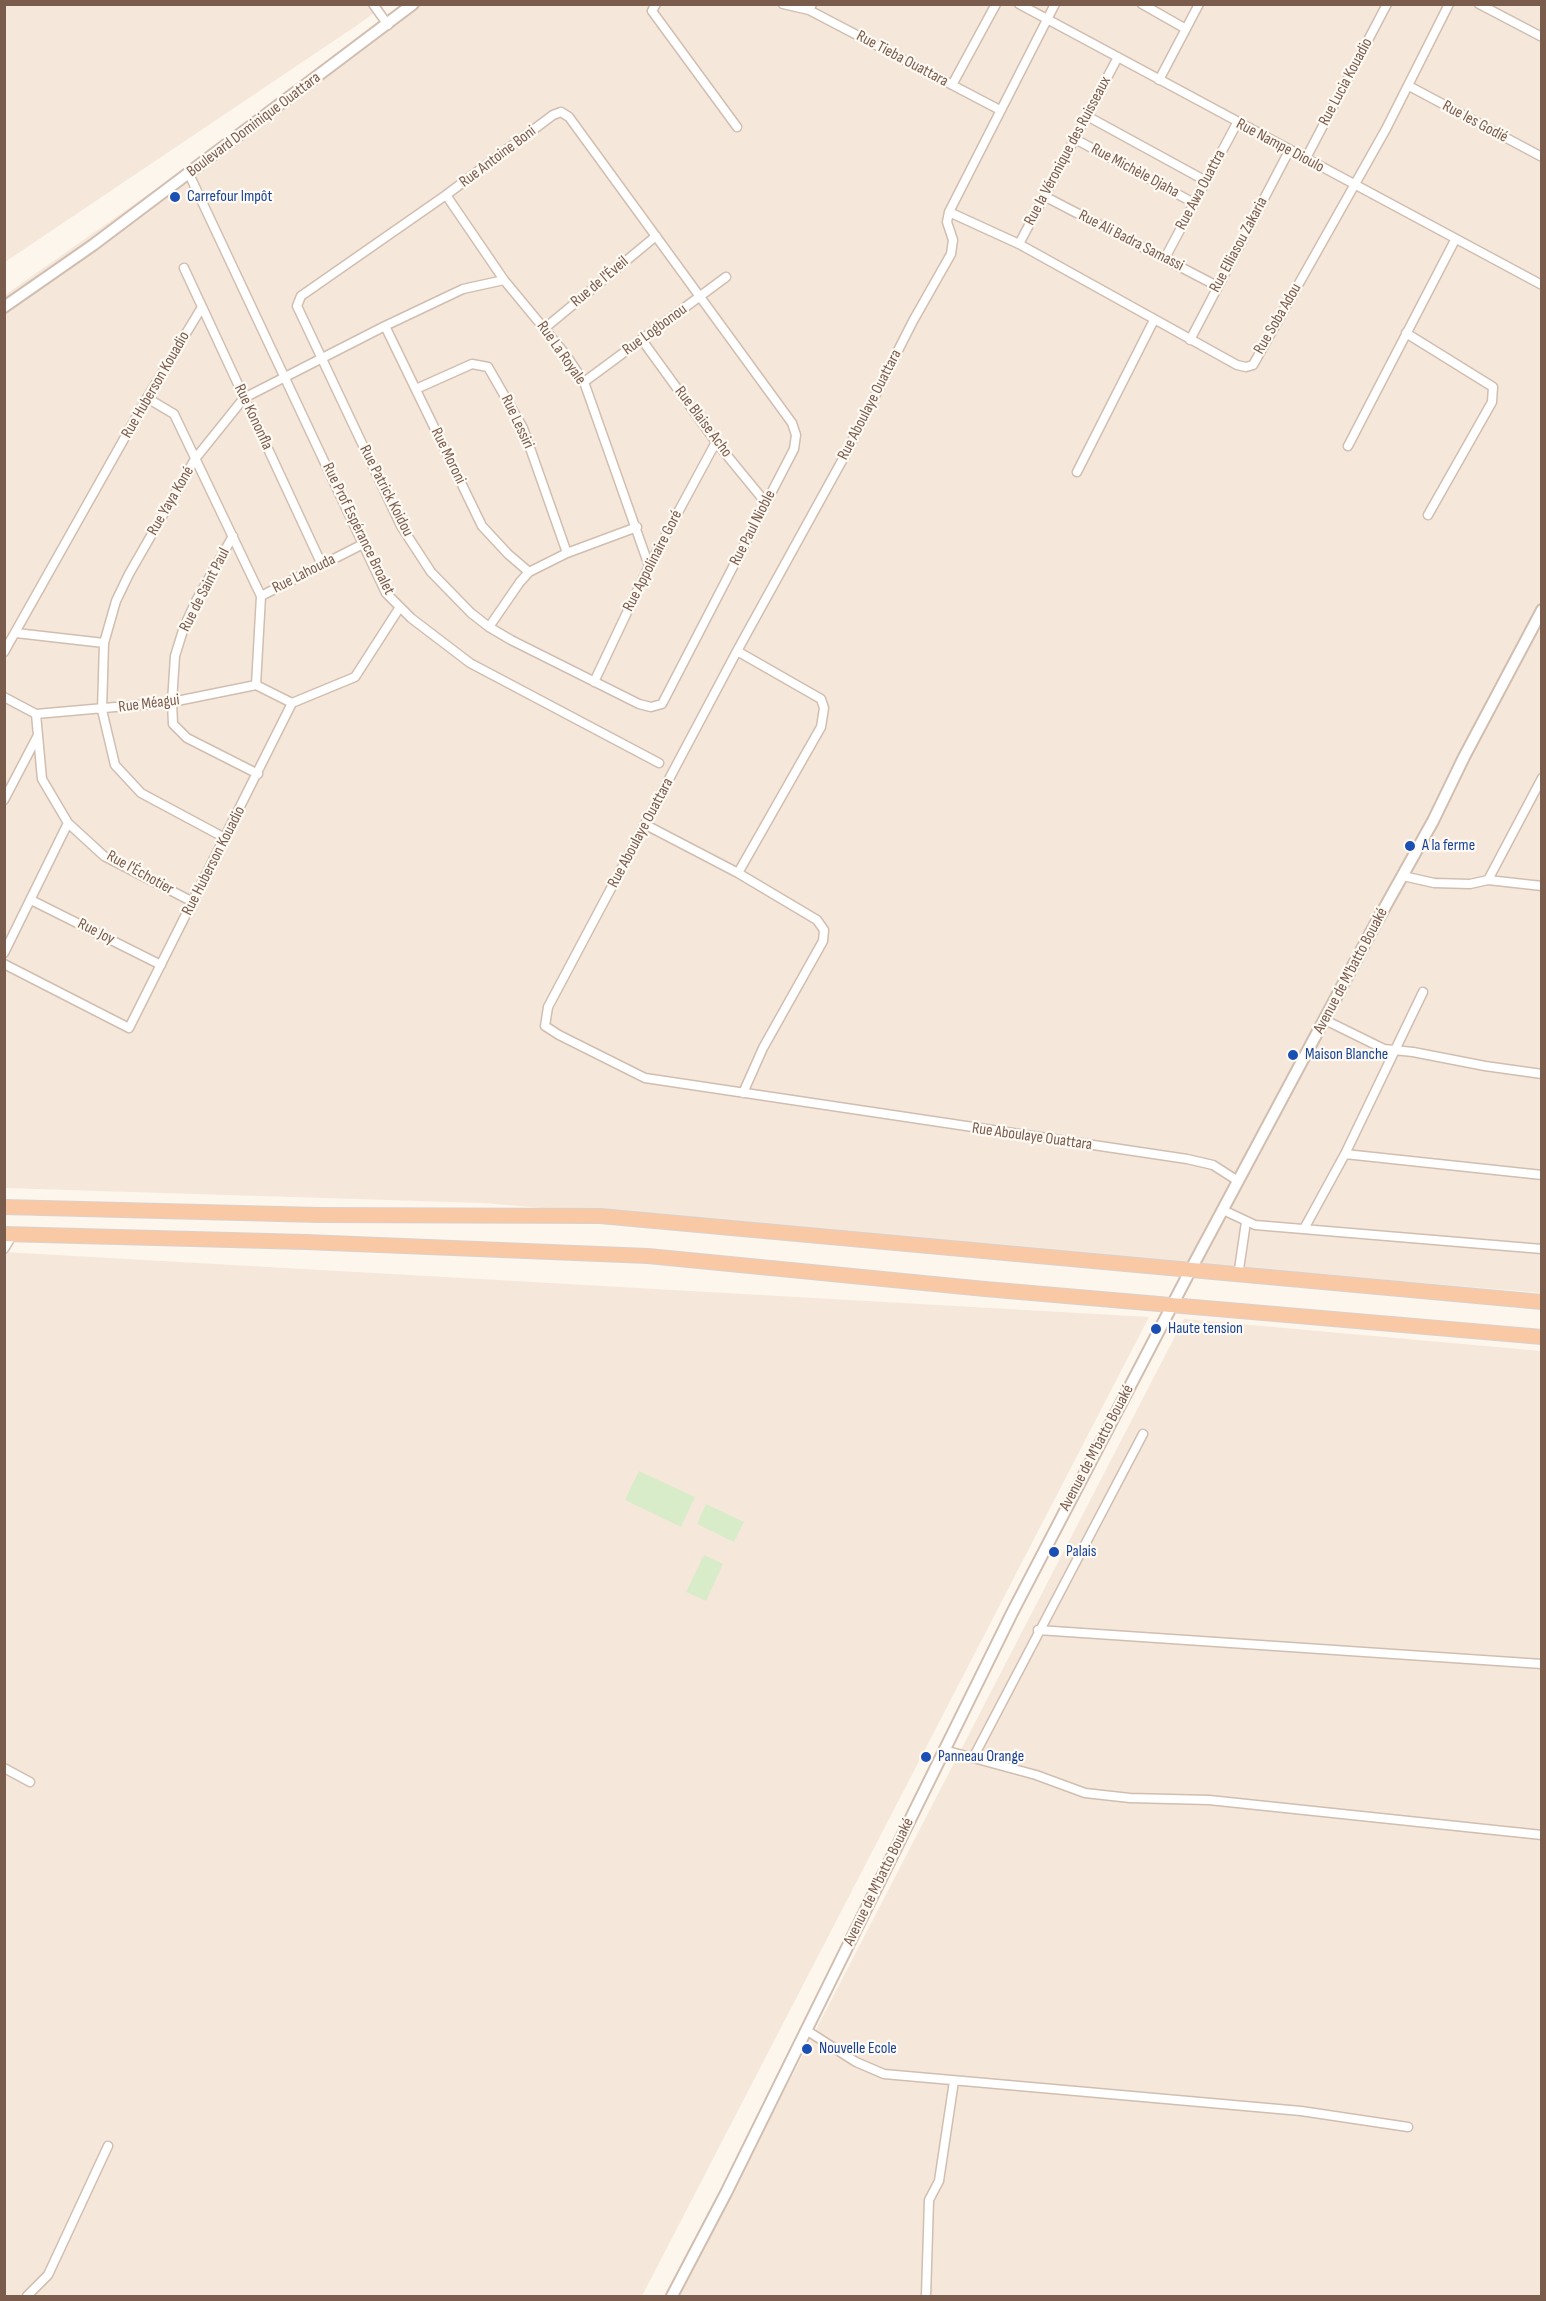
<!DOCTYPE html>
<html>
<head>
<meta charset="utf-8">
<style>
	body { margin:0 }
	#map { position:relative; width:1546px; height:2301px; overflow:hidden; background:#fdf6ec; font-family:"Sofia Sans Condensed",sans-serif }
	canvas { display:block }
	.frame { position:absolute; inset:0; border:6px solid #7a5c4d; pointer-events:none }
</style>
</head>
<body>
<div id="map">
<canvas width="1546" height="2301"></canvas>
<div class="frame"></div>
</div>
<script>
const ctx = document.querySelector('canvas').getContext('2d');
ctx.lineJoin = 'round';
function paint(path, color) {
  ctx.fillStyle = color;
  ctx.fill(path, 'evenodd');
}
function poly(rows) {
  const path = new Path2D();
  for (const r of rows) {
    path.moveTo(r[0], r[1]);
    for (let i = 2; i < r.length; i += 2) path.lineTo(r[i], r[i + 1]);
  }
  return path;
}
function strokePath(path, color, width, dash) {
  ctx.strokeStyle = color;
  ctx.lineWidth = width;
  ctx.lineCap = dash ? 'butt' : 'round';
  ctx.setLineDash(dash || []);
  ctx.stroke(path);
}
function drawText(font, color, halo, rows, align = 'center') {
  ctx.font = font + ' "Sofia Sans Condensed",sans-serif';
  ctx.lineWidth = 4.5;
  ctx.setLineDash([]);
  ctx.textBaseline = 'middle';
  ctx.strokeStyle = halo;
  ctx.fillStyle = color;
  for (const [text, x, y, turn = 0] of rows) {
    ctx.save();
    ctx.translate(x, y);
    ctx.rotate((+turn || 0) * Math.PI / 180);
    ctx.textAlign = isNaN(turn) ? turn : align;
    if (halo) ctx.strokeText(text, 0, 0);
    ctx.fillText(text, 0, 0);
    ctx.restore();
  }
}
const residential = poly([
	[5,5,385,5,356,26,5,262],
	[418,5,1541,5,1541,1293,483,1203,5,1188,5,295],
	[4,1252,1149,1317,642,2296,5,2296],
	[1184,1319,1541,1351,1541,2296,678,2296]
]);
const green = poly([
	[639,1471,695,1497,681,1527,625,1500],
	[706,1504,744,1522,734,1542,697,1524],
	[704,1555,723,1564,706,1601,686,1592]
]);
const minor = poly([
	[373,4,388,25],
	[656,4,652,11,737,127],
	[783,4,809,10],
	[812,4,809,10,1000,110],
	[1019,4,1542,285],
	[1055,4,949,212,947,222,953,240,951,254,913,321,844,457,737,651,548,1007,545,1026,559,1035,645,1078,1187,1159,1213,1165,1238,1181],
	[1142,4,1186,29],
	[1479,4,1542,37],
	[1159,80,1199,4],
	[952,85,996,4],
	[1409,86,1542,157],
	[561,112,569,117,792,423,796,435,794,449,662,704,651,707,639,704,511,640,489,627,471,613,431,572,401,526,297,306,301,296,446,195,553,115,561,112],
	[1087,116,1206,181],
	[1075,139,1194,203],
	[1305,160,1387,4],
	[189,174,386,593,411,618,470,663,659,763],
	[446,195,504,280,566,355,584,382,649,566],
	[1044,196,1217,286],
	[949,212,1019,244,1237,365,1246,367,1253,365,1386,129,1449,4],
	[1019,244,1118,57],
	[1165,258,1237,123],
	[184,268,322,565],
	[385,326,482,526,508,554,529,572],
	[545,328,656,236],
	[1406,333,1493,387,1492,402,1428,515],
	[642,340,716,442,766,503],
	[1190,340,1289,151],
	[584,382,726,277],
	[416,389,472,364,488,367,523,428,567,553],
	[147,398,174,414,261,596],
	[1348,446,1455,240],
	[1077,472,1154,320],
	[233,536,196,601,184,627,175,656,172,702,173,724,187,738,258,774],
	[489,627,520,582,529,572,567,553,637,527],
	[16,633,104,643],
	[737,651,821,699,824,708,821,727,738,873,817,920,824,930,823,941,763,1048,743,1093],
	[4,652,147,398,202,307],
	[594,682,649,566,716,442],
	[256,685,261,596,363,544],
	[4,697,36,714,172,702,256,685,292,703],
	[36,714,42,779,68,823,104,856,193,902],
	[4,800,37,737],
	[646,825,738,873],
	[225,838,141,793,115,765,102,710,104,643,116,601,129,574,195,459,244,398,385,326,463,289,504,280],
	[1403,876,1434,883,1470,884,1488,880,1542,886],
	[1488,880,1542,778],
	[31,900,161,965],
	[4,953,68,823],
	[4,964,129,1028,292,703,355,677,400,607],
	[1325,1020,1384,1049,1413,1052,1485,1066,1542,1074],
	[1345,1154,1542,1175],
	[1223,1210,1255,1225,1542,1249],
	[1305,1227,1345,1154,1423,992],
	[4,1249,13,1234],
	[1238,1276,1246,1222],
	[1038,1630,1542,1664],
	[944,1750,1036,1775,1085,1793,1130,1798,1209,1800,1542,1835],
	[973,1758,1143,1434],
	[4,1768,30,1782],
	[806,2030,856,2062,884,2074,1301,2111,1408,2127],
	[27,2296,48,2275,108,2146],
	[926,2296,929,2200,939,2181,954,2081]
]);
const tertiary = poly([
	[4,307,93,245,413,4],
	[672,2296,726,2193,1013,1611,1190,1271,1371,932,1433,821,1464,757,1542,610]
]);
const trunk = poly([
	[4,1207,319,1215,600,1216,1542,1302],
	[4,1234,306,1242,648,1256,985,1289,1542,1337]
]);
const markers = [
	[175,197,6,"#1a4fb4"],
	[1410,846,6,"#1a4fb4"],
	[1293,1055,6,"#1a4fb4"],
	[1156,1329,6,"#1a4fb4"],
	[1054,1552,6,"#1a4fb4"],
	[926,1757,6,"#1a4fb4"],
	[807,2049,6,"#1a4fb4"]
];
const streetNames = [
	["Rue Tieba Ouattara",902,59,28],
	["Rue Lucia Kouadio",1346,82,-62],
	["Rue les Godié",1475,122,28],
	["Boulevard Dominique Ouattara",254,125,-37],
	["Rue Nampe Dioulo",1280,146,28],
	["Rue la Véronique des Ruisseaux",1068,151,-62],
	["Rue Antoine Boni",498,157,-37],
	["Rue Michèle Djaha",1135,171,28],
	["Rue Awa Ouattra",1201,190,-62],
	["Rue Ali Badra Samassi",1131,241,27],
	["Rue Elliasou Zakaria",1239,245,-62],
	["Rue de l'Éveil",600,282,-40],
	["Rue Soba Adou",1278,319,-60],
	["Rue Logbonou",655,330,-36],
	["Rue La Royale",561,353,55],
	["Rue Huberson Kouadio",156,385,-60],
	["Rue Aboulaye Ouattara",870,405,-63],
	["Rue Kononfla",253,417,65],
	["Rue Lessiri",517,422,65],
	["Rue Blaise Acho",703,422,53],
	["Rue Moroni",448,456,64],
	["Rue Patrick Koidou",386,491,63],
	["Rue Yaya Koné",171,501,-60],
	["Rue Paul Nioble",753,528,-63],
	["Rue Prof Espérance Broalet",358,529,64],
	["Rue Appolinaire Goré",653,561,-63],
	["Rue Lahouda",304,574,-27],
	["Rue de Saint Paul",205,590,-63],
	["Rue Méagui",149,704,-7],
	["Rue Aboulaye Ouattara",641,833,-62],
	["Rue Huberson Kouadio",214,861,-63],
	["Rue l'Échotier",140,873,29],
	["Rue Joy",96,932,27],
	["Avenue de M'batto Bouaké",1351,971,-62],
	["Rue Aboulaye Ouattara",1032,1137,8],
	["Avenue de M'batto Bouaké",1097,1448,-62],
	["Avenue de M'batto Bouaké",879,1882,-64]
];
const transitNames = [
	["Carrefour Impôt",187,197],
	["A la ferme",1422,846],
	["Maison Blanche",1305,1055],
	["Haute tension",1168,1329],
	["Palais",1066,1552],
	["Panneau Orange",938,1757],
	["Nouvelle Ecole",819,2049]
];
paint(residential, '#f5e8da');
paint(green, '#d8ecc9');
strokePath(minor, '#d1beb0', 11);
strokePath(tertiary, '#d1beb0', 14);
strokePath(trunk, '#dad1cd', 16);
strokePath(minor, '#fff', 8);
strokePath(tertiary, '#fff', 10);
strokePath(trunk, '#f9c8a4', 14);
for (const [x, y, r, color] of markers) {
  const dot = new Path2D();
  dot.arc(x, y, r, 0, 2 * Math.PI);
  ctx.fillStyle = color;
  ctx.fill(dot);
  strokePath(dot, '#fffaf3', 2);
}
drawText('16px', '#7a5c4d', '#fffaf3', streetNames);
drawText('16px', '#164399', '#fffaf3', transitNames, 'left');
</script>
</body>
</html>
